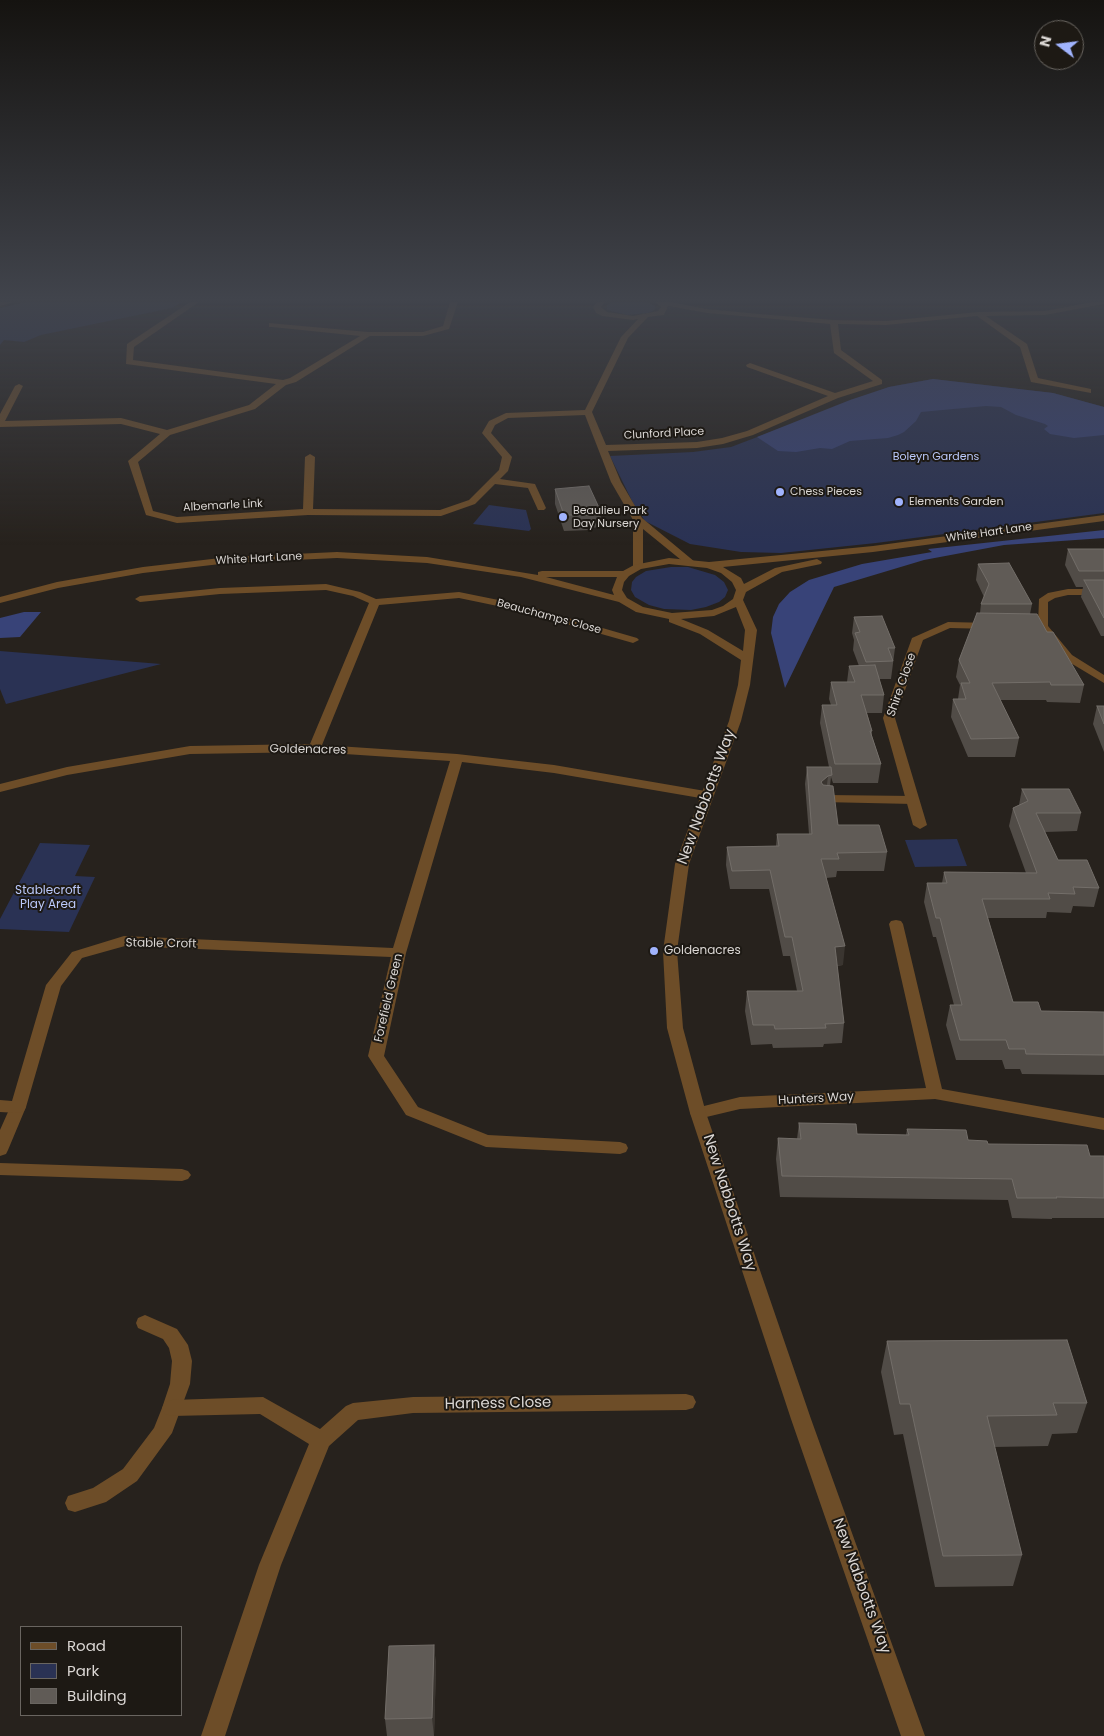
<!DOCTYPE html>
<html>
<head>
<meta charset="utf-8">
<style>
	body { margin:0 }
	#map { position:relative; width:1104px; height:1736px; overflow:hidden; background:#27221d; font-family:Poppins,sans-serif }
	canvas { display:block }
	.legend { position:absolute; left:20px; top:1626px; width:162px; height:90px; box-sizing:border-box; background:#1d1914; border:1px solid #696560; margin:0; padding:6px 9px; list-style:none; font-size:15px; color:#dad6d3 }
	.legend li { display:flex; align-items:center; gap:10px; height:25px }
	.legend b { width:25px; border:1px solid #696560 }
	.north { position:absolute; left:1034px; top:20px; width:50px; height:50px; box-sizing:border-box; background:#1d1914; border:1px solid #696560; border-radius:50%; rotate:285deg; font-size:14px; font-weight:700; line-height:20px; text-align:center; color:#dad6d3 }
	.north::after { content:''; display:block; margin:auto; width:18px; height:22px; background:#a0b3fd; clip-path:polygon(50% 0,100% 100%,50% 72%,0 100%) }
</style>
</head>
<body>
<div id="map">
<canvas width="1104" height="1736"></canvas>
<ul class="legend">
<li><b style="height:6px;background:#6d4d28"></b>Road</li>
<li><b style="height:14px;background:#2a3254"></b>Park</li>
<li><b style="height:14px;background:#605b56"></b>Building</li>
</ul>
<div class="north">N</div>
</div>
<script>
const ctx = document.querySelector('canvas').getContext('2d');
ctx.lineJoin = 'round';
function paint(path, color) {
  ctx.fillStyle = color;
  ctx.fill(path, 'evenodd');
}
function poly(rows) {
  const path = new Path2D();
  for (const r of rows) {
    path.moveTo(r[0], r[1]);
    for (let i = 2; i < r.length; i += 2) path.lineTo(r[i], r[i + 1]);
  }
  return path;
}
function strokePath(path, color, width, dash) {
  ctx.strokeStyle = color;
  ctx.lineWidth = width;
  ctx.lineCap = dash ? 'butt' : 'round';
  ctx.setLineDash(dash || []);
  ctx.stroke(path);
}
function drawText(font, color, halo, rows, align = 'center') {
  ctx.font = font + ' Poppins,sans-serif';
  ctx.lineWidth = 4;
  ctx.setLineDash([]);
  ctx.textBaseline = 'middle';
  ctx.strokeStyle = halo;
  ctx.fillStyle = color;
  for (const [text, x, y, turn = 0] of rows) {
    ctx.save();
    ctx.translate(x, y);
    ctx.rotate((+turn || 0) * Math.PI / 180);
    ctx.textAlign = isNaN(turn) ? turn : align;
    if (halo) ctx.strokeText(text, 0, 0);
    ctx.fillText(text, 0, 0);
    ctx.restore();
  }
}
const green = poly([
	[26,302,182,302,172,308,41,335,24,342,4,340,0,345,0,308],
	[612,302,648,302,656,307,653,311,648,313,627,315,607,310,607,305],
	[933,379,1053,393,1104,407,1104,513,876,543,781,553,741,552,690,544,645,521,633,503,610,456,693,452,731,447,889,387],
	[489,505,526,510,531,529,529,531,473,524],
	[671,567,688,567,715,575,724,582,728,590,725,597,719,602,706,607,691,610,664,609,649,605,635,597,631,590,632,582,636,577,646,571],
	[0,651,161,664,6,704,0,689],
	[957,839,967,866,915,867,905,840],
	[40,843,90,845,75,876,95,877,69,932,0,929,0,919]
]);
const forest = poly([
	[933,379,1053,393,1104,407,1104,435,1074,438,1050,434,1044,429,1048,426,1045,424,1016,415,1001,407,986,406,921,412,916,421,904,432,898,435,888,438,850,441,832,449,820,448,796,452,778,451,757,437,850,400,889,387],
	[1104,530,1104,538,1004,545,924,560,834,587,785,688,771,633,773,617,779,604,790,592,809,580,862,564,932,552,928,549],
	[24,612,41,612,20,637,0,638,0,618]
]);
const service = poly([
	[827,795,913,796,919,800,913,804,822,802,821,799,827,795],
	[18,1101,24,1103,26,1107,8,1150,6,1154,0,1156,0,1130,12,1103,18,1101],
	[0,1163,182,1169,188,1171,191,1175,188,1179,182,1181,0,1175,0,1163],
	[145,1315,177,1329,188,1345,192,1361,190,1384,172,1433,137,1481,106,1502,75,1512,68,1510,65,1503,68,1496,93,1488,123,1469,154,1428,162,1408,170,1384,172,1361,169,1348,163,1339,138,1328,136,1323,138,1318,145,1315]
]);
const minor = poly([
	[0,302,14,302,0,306,0,302],
	[190,302,199,302,134,347,133,360,283,380,290,378,360,336,272,327,269,327,269,323,368,332,423,332,443,326,450,302,458,302,449,329,423,336,370,336,296,382,286,385,255,409,170,435,138,462,153,511,177,517,303,509,305,457,310,454,315,457,313,509,440,510,469,500,499,470,502,457,482,433,489,421,506,413,585,410,621,337,638,319,633,320,602,316,596,313,593,307,597,302,605,302,601,307,607,312,633,316,658,311,661,307,655,302,671,302,707,309,759,314,834,320,886,321,978,312,1045,311,1092,302,1104,302,1104,304,1045,315,986,316,1027,344,1038,378,1091,389,1091,393,1031,382,1020,347,977,316,886,325,838,324,841,350,882,380,882,384,838,398,753,435,723,444,697,448,608,451,621,482,642,518,695,562,690,565,686,564,643,529,643,567,638,570,633,567,633,520,611,482,585,415,508,418,495,425,491,433,512,457,508,471,500,479,535,484,546,508,544,510,538,510,528,488,495,484,475,504,441,516,308,515,177,523,146,515,128,461,160,434,121,424,0,427,0,414,15,386,19,384,23,386,5,421,121,418,167,430,249,405,276,384,126,364,127,344,190,302],
	[668,306,707,313,830,324,834,353,873,381,835,393,750,363,746,365,747,367,828,396,747,431,722,438,697,442,606,445,592,412,628,338,648,317,664,315,668,306],
	[326,584,360,592,376,599,459,592,523,605,637,638,639,640,633,643,517,610,459,598,379,605,322,745,457,754,554,765,711,792,712,795,711,798,706,799,554,773,462,762,406,953,384,1056,418,1107,488,1135,620,1142,626,1144,628,1148,626,1152,620,1154,486,1147,406,1115,368,1056,391,957,125,946,82,958,61,986,26,1107,24,1111,18,1113,0,1112,0,1100,12,1101,46,985,72,952,124,936,393,948,450,761,315,752,190,754,67,775,0,792,0,784,67,767,190,746,310,744,369,603,353,596,326,590,220,594,140,602,135,599,140,596,220,588,326,584],
	[1068,589,1104,589,1104,595,1068,595,1055,598,1048,602,1048,626,1072,655,1104,675,1104,683,1064,659,1038,626,1039,599,1048,593,1068,589],
	[948,622,992,623,997,626,992,629,950,628,923,640,895,718,927,825,920,829,913,825,883,718,912,638,948,622],
	[896,920,901,921,903,924,942,1089,1104,1118,1104,1130,935,1099,740,1109,698,1119,692,1117,690,1113,692,1109,740,1097,926,1088,889,924,891,921,896,920],
	[686,1394,693,1396,696,1402,693,1408,686,1410,413,1413,358,1420,329,1446,281,1565,225,1736,201,1736,259,1565,309,1444,260,1414,172,1416,165,1414,162,1408,165,1402,172,1400,263,1397,320,1429,346,1406,353,1403,413,1397,686,1394]
]);
const tertiary = poly([
	[1104,515,1104,521,873,552,723,567,741,578,744,584,775,568,817,559,822,562,821,564,782,572,746,592,743,600,757,630,750,685,741,721,689,864,677,951,683,1028,706,1113,811,1419,925,1736,901,1736,791,1419,690,1113,667,1028,663,951,675,864,729,721,738,685,741,660,700,634,669,622,669,619,636,612,619,602,521,577,427,563,337,558,229,563,143,573,58,588,0,603,0,597,57,582,143,567,229,557,337,552,427,557,538,575,538,572,542,571,623,571,634,565,669,558,709,562,873,546,1104,515],
	[669,564,707,568,721,573,732,582,736,590,733,599,723,606,712,610,672,613,643,607,627,598,622,590,624,582,629,576,641,569,669,564],
	[546,577,617,577,612,590,614,595,546,577],
	[736,607,745,630,743,651,708,630,681,619,714,616,736,607]
]);
const wall = poly([
	[555,489,601,512,600,527,590,528,590,530,564,531,555,504],
	[1068,549,1104,549,1104,636,1101,636,1081,597,1083,587,1076,587,1065,565],
	[978,564,1032,604,1030,614,1047,632,1084,685,1080,703,1047,702,1046,700,1000,700,1019,738,1015,757,968,757,951,717,953,699,958,699,960,685,956,677,959,660,980,613,981,604,984,597,976,580],
	[854,617,895,648,891,679,879,679,884,695,882,713,867,713,872,731,872,736,881,764,878,783,833,783,831,777,830,786,838,825,887,852,884,871,837,871,836,877,826,878,843,965,837,966,844,1023,842,1043,824,1044,823,1047,773,1048,772,1044,751,1045,745,1011,747,991,797,991,790,956,783,956,769,889,730,889,726,865,727,847,776,846,777,834,809,834,805,784,807,767,829,767,820,723,822,705,831,705,829,699,831,682,847,682,849,666,859,666,853,650,854,640,852,633],
	[1097,706,1104,706,1104,752,1093,724],
	[1022,789,1081,813,1077,831,1045,832,1058,860,1099,888,1094,907,1073,906,1071,913,1047,912,1046,918,988,918,1013,1002,1041,1011,1104,1012,1104,1075,1022,1074,1020,1069,1005,1069,1002,1060,956,1060,946,1025,950,1005,954,1005,936,937,933,937,924,902,927,883,942,883,944,872,1026,873,1009,826,1013,808,1019,805],
	[799,1123,857,1134,906,1135,907,1129,988,1144,1090,1156,1104,1156,1104,1218,1052,1218,1052,1219,1012,1218,1008,1200,780,1197,776,1159,778,1138,797,1139],
	[887,1341,1087,1403,1077,1433,1052,1434,1048,1446,994,1447,1022,1555,1013,1586,935,1587,903,1434,894,1435,881,1372],
	[434,1645,436,1666,434,1736,387,1736,385,1719]
]);
const shadedWall = poly([
	[828,776,826,793,821,782],
	[845,946,843,965,832,966,835,947],
	[434,1645,436,1666,434,1736,432,1718]
]);
const building = poly([
	[589,486,601,512,589,512,590,515,564,515,555,489,589,486],
	[1068,549,1104,549,1104,571,1079,571,1068,549],
	[1009,563,1032,604,981,604,989,584,978,564,1009,563],
	[1084,580,1104,580,1104,618,1084,580],
	[977,613,1037,614,1047,632,1053,632,1084,685,1051,685,1050,682,992,683,1019,738,971,739,953,699,966,699,961,683,970,683,959,660,977,613],
	[882,616,895,648,888,648,893,661,866,662,855,633,860,632,854,617,882,616],
	[875,665,884,695,861,695,872,731,870,731,881,764,835,764,822,705,837,705,831,682,855,682,849,666,875,665],
	[1097,706,1104,706,1104,724,1097,706],
	[807,767,831,767,832,775,828,776,821,782,823,785,833,786,838,825,879,825,887,852,837,853,839,859,821,859,845,946,835,947,844,1023,825,1024,826,1028,775,1029,774,1025,753,1025,747,991,803,991,792,937,785,937,770,870,732,871,727,847,779,846,777,834,812,834,807,767],
	[1022,789,1069,789,1081,813,1036,813,1058,860,1087,860,1099,888,1073,887,1075,894,1048,893,1050,899,982,899,1013,1002,1038,1002,1041,1011,1104,1012,1104,1055,1026,1054,1025,1049,1009,1049,1006,1040,960,1040,950,1005,962,1005,940,918,936,918,927,883,947,883,944,872,1037,873,1013,808,1028,801,1022,789],
	[799,1123,856,1124,857,1134,909,1135,907,1129,966,1130,968,1140,987,1141,988,1144,1087,1145,1090,1156,1104,1156,1104,1198,1056,1197,1057,1198,1017,1198,1012,1179,782,1176,778,1138,801,1139,799,1123],
	[1067,1340,1087,1403,1053,1403,1057,1415,987,1416,1022,1555,943,1556,910,1404,900,1404,887,1341,1067,1340],
	[434,1645,432,1718,385,1719,389,1646,434,1645]
]);
const markers = [
	[780,492,5,"#a0b3fd"],
	[899,502,5,"#a0b3fd"],
	[563,517,5,"#a0b3fd"],
	[654,951,5,"#a0b3fd"]
];
const farStreetnames = [
	["Clunford Place",664,434,-3],
	["Albemarle Link",223,506,-3],
	["White Hart Lane",989,533,-8],
	["White Hart Lane",259,559,-3],
	["Beauchamps Close",549,617,15]
];
const farParknames = [
	["Boleyn Gardens",936,457]
];
const farPoinames = [
	["Chess Pieces",790,492],
	["Elements Garden",909,502],
	["Beaulieu Park",573,511],
	["Day Nursery",573,524]
];
const streetNames = [
	["Shire Close",902,685,-71],
	["Goldenacres",308,750,1],
	["Stable Croft",161,944,1],
	["Forefield Green",389,998,-77],
	["Hunters Way",816,1099,-3]
];
const parkNames = [
	["Stablecroft",48,891],
	["Play Area",48,905]
];
const poiNames = [
	["Goldenacres",664,951]
];
const nearStreetnames = [
	["New Nabbotts Way",707,797,-70],
	["New Nabbotts Way",729,1203,72],
	["Harness Close",498,1404,-1],
	["New Nabbotts Way",861,1586,70]
];
paint(green, '#2a3254');
paint(forest, '#384378');
paint(service, '#6d4d28');
paint(minor, '#6d4d28');
paint(tertiary, '#6d4d28');
paint(wall, '#514c47');
paint(shadedWall, '#3a3530');
paint(building, '#605b56');
strokePath(building, '#736e69', 1);
const sky = ctx.createLinearGradient(0, 0, 0, 545);
sky.addColorStop(0, '#151310');
sky.addColorStop(0.55, '#41444c');
sky.addColorStop(1, '#41444c00');
ctx.fillStyle = sky;
ctx.fillRect(0, 0, 1104, 545);
for (const [x, y, r, color] of markers) {
  const dot = new Path2D();
  dot.arc(x, y, r, 0, 2 * Math.PI);
  ctx.fillStyle = color;
  ctx.fill(dot);
  strokePath(dot, '#1d1914', 2);
}
drawText('11px', '#dad6d3', '#1d1914', farStreetnames);
drawText('11px', '#bbc9fb', '#1d1914', farParknames);
drawText('11px', '#dad6d3', '#1d1914', farPoinames, 'left');
drawText('12px', '#dad6d3', '#1d1914', streetNames);
drawText('12px', '#bbc9fb', '#1d1914', parkNames);
drawText('12px', '#dad6d3', '#1d1914', poiNames, 'left');
drawText('15px', '#dad6d3', '#1d1914', nearStreetnames);
</script>
</body>
</html>
